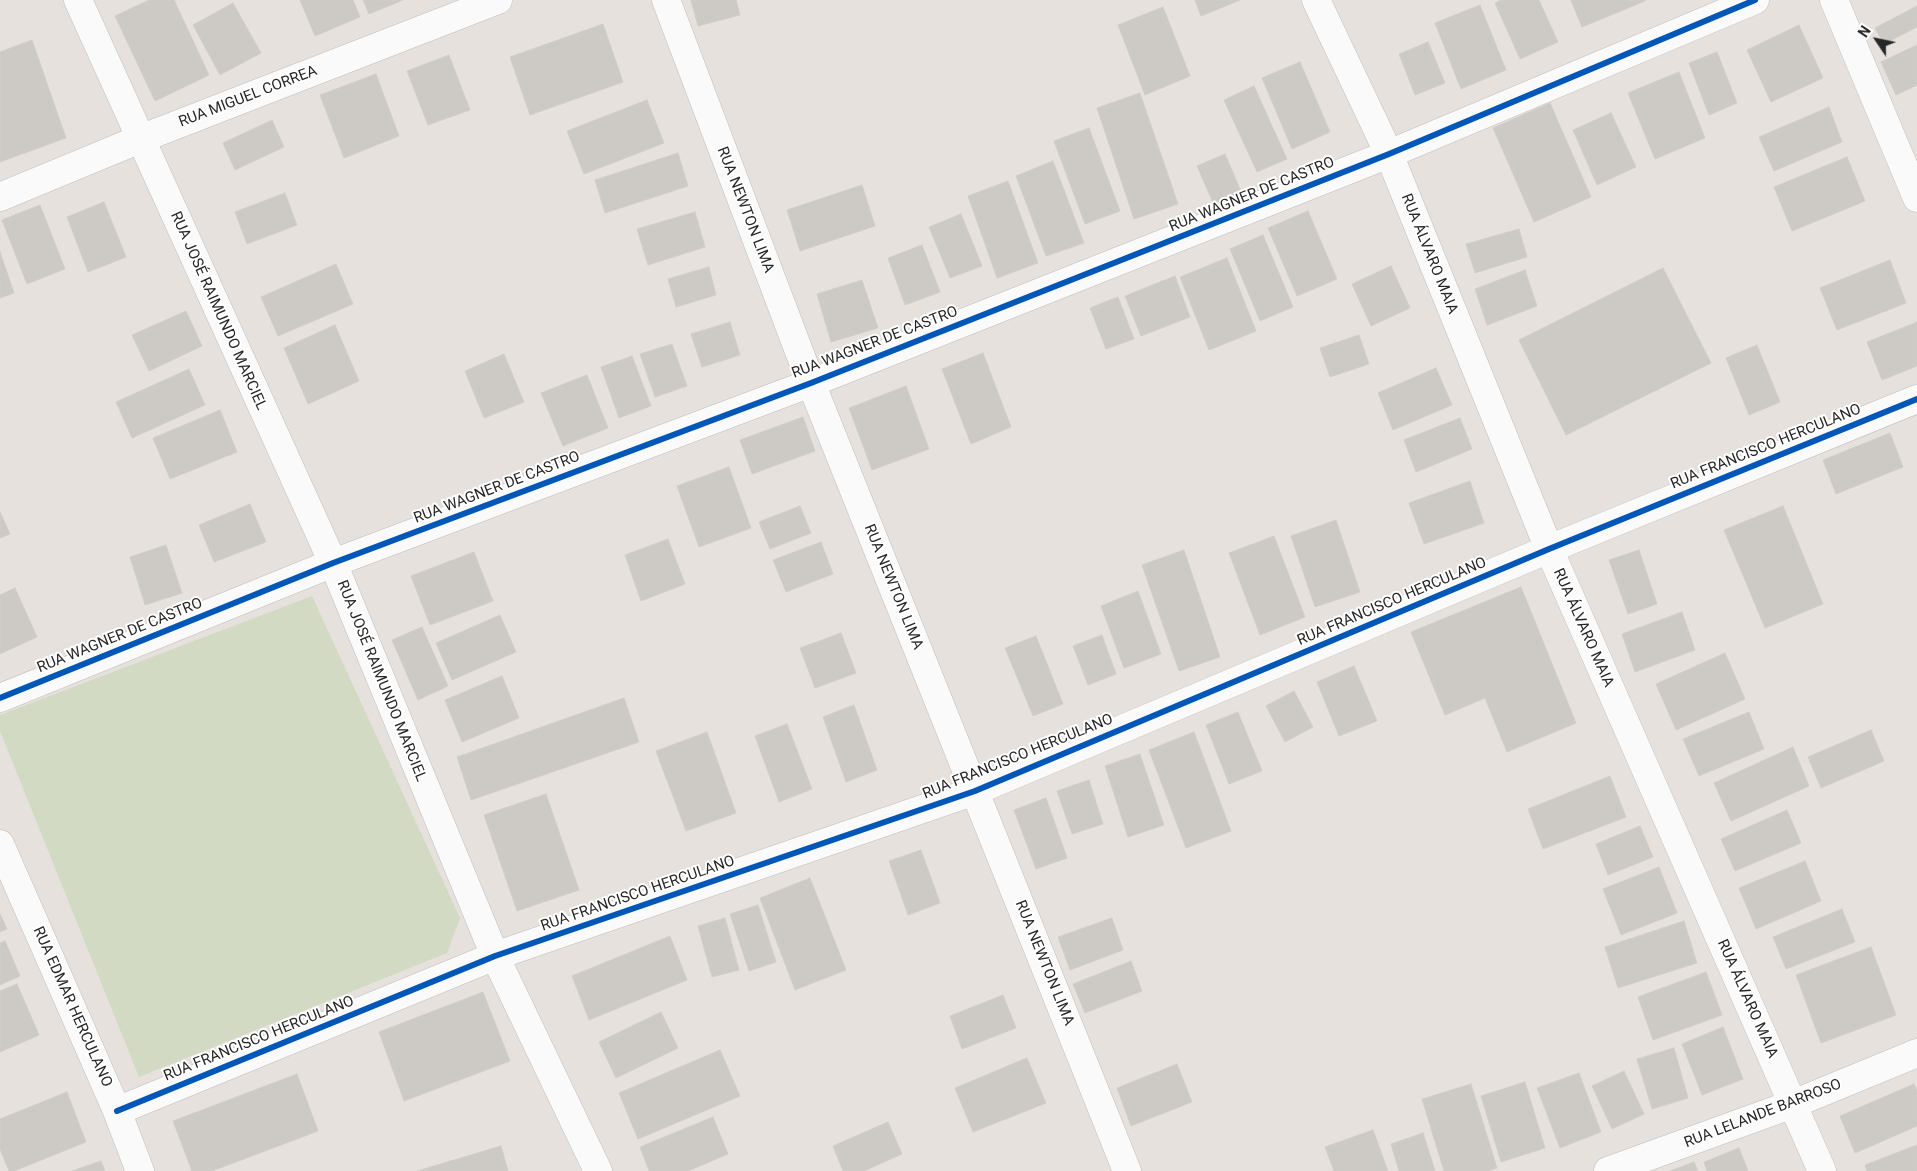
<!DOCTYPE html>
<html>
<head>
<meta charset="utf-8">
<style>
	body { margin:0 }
	#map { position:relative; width:1917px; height:1171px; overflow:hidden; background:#e6e1dc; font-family:Roboto,sans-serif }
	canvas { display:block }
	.north { position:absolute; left:1852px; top:15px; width:50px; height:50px; -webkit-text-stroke:4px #fff; paint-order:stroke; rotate:304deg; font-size:14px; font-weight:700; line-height:20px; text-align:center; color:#272727 }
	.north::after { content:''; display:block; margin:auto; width:18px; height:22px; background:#272727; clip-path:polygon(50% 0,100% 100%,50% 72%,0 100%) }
</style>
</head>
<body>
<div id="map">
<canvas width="1917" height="1171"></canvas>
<div class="north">N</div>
</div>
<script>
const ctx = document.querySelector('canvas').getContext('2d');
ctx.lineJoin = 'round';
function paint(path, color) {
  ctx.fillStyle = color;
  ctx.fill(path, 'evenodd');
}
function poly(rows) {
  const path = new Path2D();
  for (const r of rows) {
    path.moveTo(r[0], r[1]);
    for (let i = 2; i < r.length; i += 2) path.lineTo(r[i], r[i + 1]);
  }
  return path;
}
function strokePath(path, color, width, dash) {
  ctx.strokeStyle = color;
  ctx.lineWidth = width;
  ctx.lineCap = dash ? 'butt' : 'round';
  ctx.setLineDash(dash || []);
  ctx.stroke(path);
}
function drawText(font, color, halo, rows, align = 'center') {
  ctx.font = font + ' Roboto,sans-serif';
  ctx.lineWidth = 4;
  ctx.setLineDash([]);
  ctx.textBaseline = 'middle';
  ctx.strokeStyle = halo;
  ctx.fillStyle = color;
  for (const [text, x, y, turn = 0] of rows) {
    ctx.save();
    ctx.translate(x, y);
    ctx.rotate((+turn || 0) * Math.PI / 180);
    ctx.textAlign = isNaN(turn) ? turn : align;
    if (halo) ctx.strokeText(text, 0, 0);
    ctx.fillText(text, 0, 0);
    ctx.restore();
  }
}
const cemetery = poly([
	[312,596,460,918,447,953,139,1077,0,731,0,715]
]);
const building = poly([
	[149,0,174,0,209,75,155,101,115,16,149,0],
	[300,0,353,0,360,17,315,36,300,0],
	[363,0,403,0,369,14,363,0],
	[691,0,736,0,740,15,698,26,691,0],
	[1195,0,1240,0,1201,16,1195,0],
	[1501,0,1539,0,1558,42,1520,59,1495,3,1501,0],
	[1571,0,1645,0,1645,1,1582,27,1571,0],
	[233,3,261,53,220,75,193,25,233,3],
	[1480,5,1506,70,1461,89,1435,23,1480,5],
	[1917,6,1917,27,1884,44,1875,28,1917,6],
	[1163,7,1190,76,1145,95,1118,25,1163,7],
	[603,24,623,82,530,115,510,57,603,24],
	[1799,25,1823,78,1771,102,1747,50,1799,25],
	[32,40,66,138,0,162,0,52,32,40],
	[1428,42,1445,83,1415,95,1399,54,1428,42],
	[1917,45,1917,85,1896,95,1881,62,1917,45],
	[1717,52,1737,103,1709,115,1689,63,1717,52],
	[449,55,470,110,428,125,407,71,449,55],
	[1300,62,1330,132,1292,149,1262,78,1300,62],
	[1679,72,1705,138,1655,159,1628,93,1679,72],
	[376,74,399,136,344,158,320,95,376,74],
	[1254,86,1287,159,1257,172,1224,100,1254,86],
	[1140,93,1178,204,1134,219,1097,108,1140,93],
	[647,100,664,143,584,174,567,131,647,100],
	[1550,103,1591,197,1534,222,1493,128,1550,103],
	[1829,107,1842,142,1774,171,1759,137,1829,107],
	[1611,113,1636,167,1597,185,1573,130,1611,113],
	[272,120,284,147,235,170,223,143,272,120],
	[1089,128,1120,211,1085,224,1054,141,1089,128],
	[678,153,688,186,605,213,595,180,678,153],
	[1225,154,1242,194,1214,205,1197,166,1225,154],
	[1847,157,1865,201,1792,231,1774,187,1847,157],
	[1053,161,1084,243,1046,256,1016,176,1053,161],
	[1008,181,1038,263,997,278,968,196,1008,181],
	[862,185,875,226,800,251,787,210,862,185],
	[285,193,297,225,247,244,235,212,285,193],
	[104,202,126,257,88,272,67,217,104,202],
	[40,205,65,269,27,284,2,220,40,205],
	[1308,211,1337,279,1297,296,1268,228,1308,211],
	[695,212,705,247,648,265,637,229,695,212],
	[961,214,982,266,950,278,929,227,961,214],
	[1519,229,1527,257,1475,273,1466,244,1519,229],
	[1263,235,1293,307,1260,321,1230,249,1263,235],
	[922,245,940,292,905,305,888,258,922,245],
	[0,252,14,293,0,298,0,252],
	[1227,258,1256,331,1209,350,1180,277,1227,258],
	[1890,260,1906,303,1837,330,1820,288,1890,260],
	[336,264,353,304,278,336,261,297,336,264],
	[1391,266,1410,308,1371,326,1352,284,1391,266],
	[709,267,716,295,676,307,668,279,709,267],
	[1663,268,1711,363,1566,435,1519,340,1663,268],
	[1525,270,1537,306,1487,325,1475,289,1525,270],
	[1175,276,1190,317,1141,336,1125,296,1175,276],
	[862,280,878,328,831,342,817,294,862,280],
	[1118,297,1134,339,1106,349,1090,308,1118,297],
	[186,311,202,346,149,371,132,335,186,311],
	[730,322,740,355,702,367,691,334,730,322],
	[1917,322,1917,366,1882,380,1867,342,1917,322],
	[335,325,359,381,308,404,284,348,335,325],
	[1359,335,1369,364,1330,377,1320,348,1359,335],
	[672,344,687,386,655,397,640,354,672,344],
	[1757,345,1780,402,1749,415,1726,358,1757,345],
	[983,353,1011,427,971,444,942,369,983,353],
	[504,354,524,402,484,418,465,371,504,354],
	[632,356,651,406,619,418,601,367,632,356],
	[1436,368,1452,405,1393,430,1378,393,1436,368],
	[189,369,205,405,132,438,116,402,189,369],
	[587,375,608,428,563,446,541,393,587,375],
	[906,386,929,449,872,470,849,408,906,386],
	[220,410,237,452,170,479,153,438,220,410],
	[803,417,815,451,752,474,740,440,803,417],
	[1460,418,1472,449,1416,472,1404,440,1460,418],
	[1890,433,1903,467,1836,494,1823,460,1890,433],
	[729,467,751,528,699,547,677,486,729,467],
	[1470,481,1484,523,1424,544,1409,503,1470,481],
	[250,504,266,542,214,562,199,525,250,504],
	[800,506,811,533,770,549,759,522,800,506],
	[1783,506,1823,604,1765,628,1724,530,1783,506],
	[0,512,10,534,0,538,0,512],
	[1336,520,1360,592,1315,607,1291,536,1336,520],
	[1274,536,1305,617,1260,635,1229,553,1274,536],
	[668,539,685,584,641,601,625,555,668,539],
	[821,542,833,574,786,592,773,560,821,542],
	[166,545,182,593,145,605,130,557,166,545],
	[1184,550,1220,657,1179,671,1142,565,1184,550],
	[1639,550,1657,604,1628,614,1609,560,1639,550],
	[474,552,493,601,430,625,411,576,474,552],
	[1521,587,1576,723,1507,752,1485,698,1445,715,1411,632,1521,587],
	[15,588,37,637,0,654,0,595,15,588],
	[1138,591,1161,654,1124,668,1101,606,1138,591],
	[1682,612,1695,650,1635,672,1622,634,1682,612],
	[500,615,516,652,452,680,436,643,500,615],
	[422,627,448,686,418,700,392,640,422,627],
	[841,633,856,673,815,688,800,648,841,633],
	[1102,635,1116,674,1088,685,1073,646,1102,635],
	[1036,636,1063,704,1033,716,1005,648,1036,636],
	[1725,653,1745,699,1676,730,1656,684,1725,653],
	[1354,666,1377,721,1339,736,1317,682,1354,666],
	[502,676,519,718,462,742,445,700,502,676],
	[1294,691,1313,727,1285,742,1266,706,1294,691],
	[624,698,639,742,471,800,457,757,624,698],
	[854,705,877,770,846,782,823,717,854,705],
	[1238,712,1262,771,1229,784,1206,725,1238,712],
	[1749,712,1764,749,1699,776,1683,739,1749,712],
	[787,724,812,789,779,802,755,736,787,724],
	[1871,730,1884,761,1821,788,1808,757,1871,730],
	[707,732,736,813,686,831,656,751,707,732],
	[1194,732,1231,831,1186,848,1149,750,1194,732],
	[1793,747,1809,786,1731,821,1714,783,1793,747],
	[1140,754,1164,825,1128,837,1105,766,1140,754],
	[1610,776,1626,817,1543,849,1528,809,1610,776],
	[1089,780,1103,824,1072,834,1057,791,1089,780],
	[546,794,579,890,517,911,484,815,546,794],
	[1046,798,1067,858,1036,869,1014,810,1046,798],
	[1787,810,1801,843,1735,871,1721,839,1787,810],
	[1640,826,1653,857,1608,875,1596,844,1640,826],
	[921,850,940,903,908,915,889,861,921,850],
	[1805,861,1821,901,1756,929,1739,888,1805,861],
	[1659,867,1677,913,1621,935,1603,889,1659,867],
	[810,878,846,970,795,990,760,898,810,878],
	[758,905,776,962,749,971,730,914,758,905],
	[1842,909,1855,942,1786,969,1773,937,1842,909],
	[0,914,7,929,0,932,0,914],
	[725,918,739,970,712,977,698,926,725,918],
	[1112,918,1123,950,1070,970,1058,937,1112,918],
	[1684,921,1697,963,1618,988,1605,947,1684,921],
	[670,936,687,980,589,1020,572,976,670,936],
	[5,941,20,976,0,985,0,943,5,941],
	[1871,947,1896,1015,1821,1043,1796,975,1871,947],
	[1131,961,1142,991,1085,1013,1073,984,1131,961],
	[1706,972,1722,1015,1653,1040,1638,997,1706,972],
	[17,984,39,1035,0,1052,0,991,17,984],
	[483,992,510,1061,404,1101,379,1032,483,992],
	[1003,995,1016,1028,962,1049,950,1016,1003,995],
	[661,1012,678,1048,616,1078,599,1042,661,1012],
	[1723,1027,1743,1079,1702,1095,1682,1044,1723,1027],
	[1674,1048,1688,1098,1652,1109,1637,1059,1674,1048],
	[720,1050,740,1096,638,1139,619,1093,720,1050],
	[1027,1058,1046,1103,973,1132,955,1088,1027,1058],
	[1177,1064,1192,1102,1131,1126,1117,1088,1177,1064],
	[1624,1071,1644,1114,1612,1129,1592,1086,1624,1071],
	[1579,1073,1601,1132,1560,1148,1537,1088,1579,1073],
	[297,1074,318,1131,212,1171,192,1171,173,1121,297,1074],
	[1525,1082,1545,1148,1501,1162,1481,1096,1525,1082],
	[1471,1084,1497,1168,1487,1171,1444,1171,1422,1099,1471,1084],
	[1914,1084,1917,1091,1917,1126,1855,1153,1840,1116,1914,1084],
	[67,1092,86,1142,14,1171,9,1171,0,1149,0,1119,67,1092],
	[713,1117,728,1154,688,1171,649,1171,640,1147,713,1117],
	[888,1122,902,1154,864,1171,843,1171,833,1146,888,1122],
	[1373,1130,1388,1171,1334,1171,1325,1147,1373,1130],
	[1423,1133,1435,1171,1399,1171,1391,1144,1423,1133],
	[1917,1145,1917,1171,1867,1171,1865,1165,1917,1145],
	[501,1146,508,1171,417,1171,501,1146],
	[1739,1148,1748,1171,1707,1171,1704,1162,1739,1148],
	[101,1161,105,1171,72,1171,101,1161],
	[1694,1162,1698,1171,1670,1171,1694,1162]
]);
const street = poly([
	[78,0,333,563,495,956,598,1171],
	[666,0,811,383,1127,1171],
	[1316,0,1389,154,1549,549,1822,1171],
	[1834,0,1917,198],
	[0,197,140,139,498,0],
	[0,698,333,563,811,383,1389,154,1755,0],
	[0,844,117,1111,140,1171],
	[117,1111,495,956,975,791,1549,549,1917,399],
	[1608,1171,1793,1104,1917,1053]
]);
const cycleway = poly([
	[0,698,333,563,811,383,1389,154,1755,0],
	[117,1111,495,956,975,791,1549,549,1917,399]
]);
const streetNames = [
	["RUA MIGUEL CORREA",248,97,-21],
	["RUA WAGNER DE CASTRO",1252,195,-22],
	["RUA NEWTON LIMA",745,210,69],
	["RUA ÁLVARO MAIA",1429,254,68],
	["RUA JOSÉ RAIMUNDO MARCIEL",218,311,66],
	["RUA WAGNER DE CASTRO",875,343,-21],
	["RUA FRANCISCO HERCULANO",1766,447,-22],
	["RUA WAGNER DE CASTRO",497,488,-21],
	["RUA NEWTON LIMA",893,587,68],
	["RUA FRANCISCO HERCULANO",1392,602,-23],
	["RUA ÁLVARO MAIA",1583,628,66],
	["RUA WAGNER DE CASTRO",120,636,-22],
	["RUA JOSÉ RAIMUNDO MARCIEL",381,681,68],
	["RUA FRANCISCO HERCULANO",1018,757,-22],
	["RUA FRANCISCO HERCULANO",638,894,-19],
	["RUA NEWTON LIMA",1044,963,68],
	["RUA ÁLVARO MAIA",1747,999,66],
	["RUA EDMAR HERCULANO",72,1007,66],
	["RUA FRANCISCO HERCULANO",259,1039,-22],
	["RUA LELANDE BARROSO",1763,1114,-21]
];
paint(cemetery, '#d2dac3');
paint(building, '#cdcac6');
strokePath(building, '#d1cdc8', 1);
strokePath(street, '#bfbebe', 29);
strokePath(street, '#fbfafa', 28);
strokePath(cycleway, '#0057b8', 6);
drawText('15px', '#272727', '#fff', streetNames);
</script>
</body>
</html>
